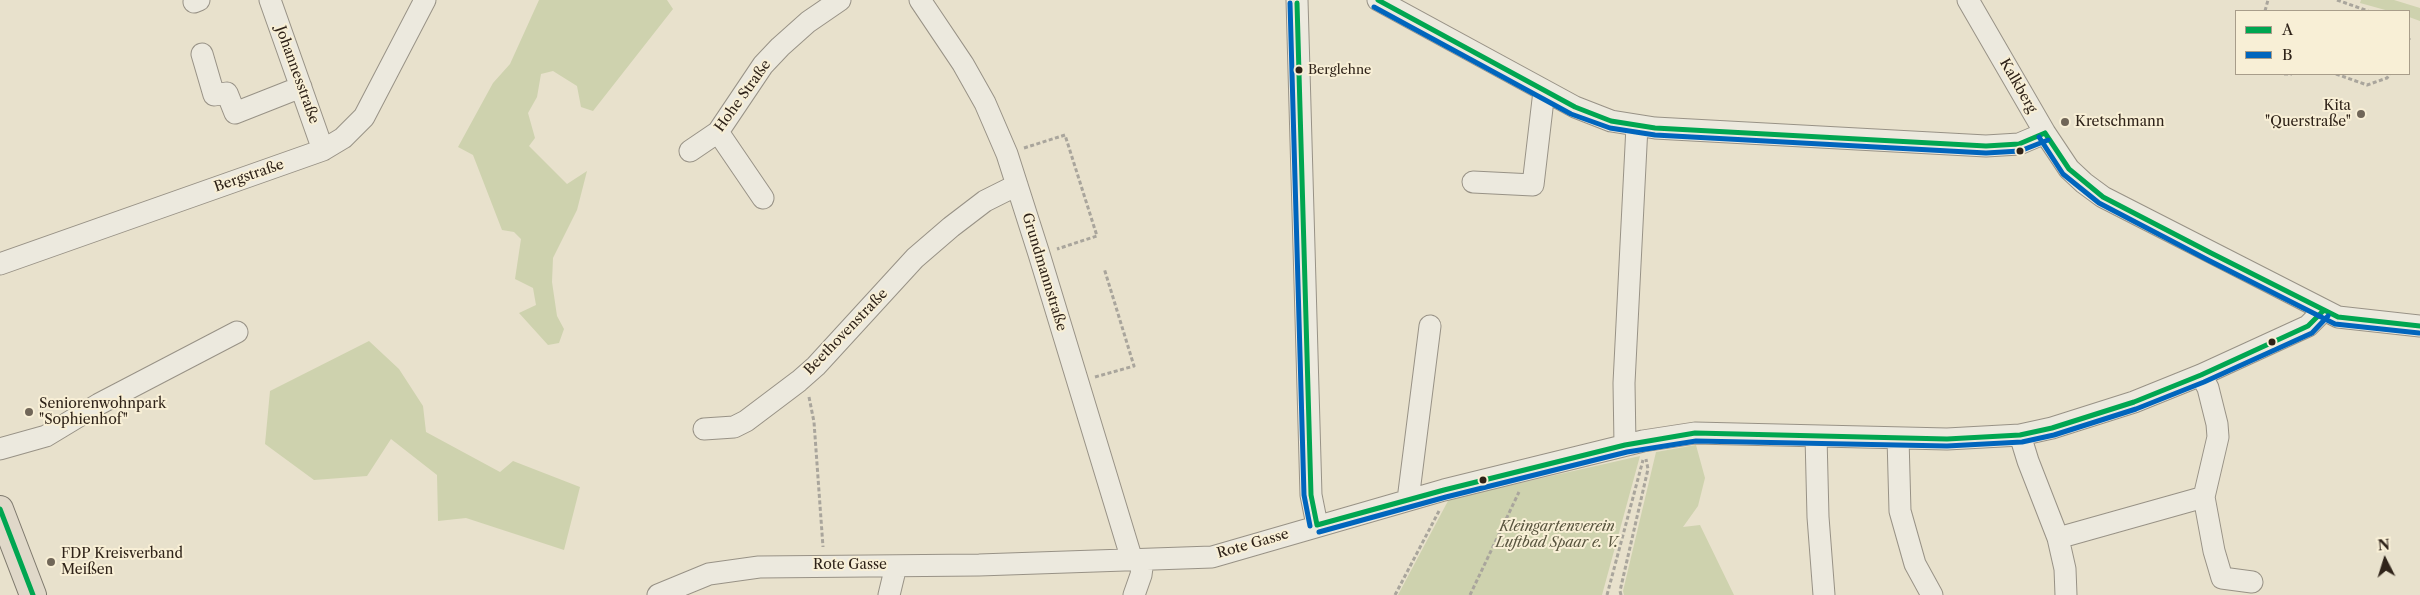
<!DOCTYPE html>
<html>
<head>
<meta charset="utf-8">
<style>
	body { margin:0 }
	#map { position:relative; width:2420px; height:595px; overflow:hidden; background:#e8e1cc; font-family:"Libre Caslon Text",serif }
	canvas { display:block }
	.legend { position:absolute; left:2235px; top:10px; width:175px; height:65px; box-sizing:border-box; background:#f8efd6; border:1px solid #a89d8a; margin:0; padding:6px 9px; list-style:none; font-size:15px; color:#2f2319 }
	.legend li { display:flex; align-items:center; gap:10px; height:25px }
	.legend b { width:25px; border:1px solid #a89d8a }
	.north { position:absolute; left:2360px; top:535px; width:50px; height:50px; -webkit-text-stroke:4px #f8efd6; paint-order:stroke; rotate:355deg; font-size:14px; font-weight:700; line-height:20px; text-align:center; color:#2f2319 }
	.north::after { content:''; display:block; margin:auto; width:18px; height:22px; background:#2f2319; clip-path:polygon(50% 0,100% 100%,50% 72%,0 100%) }
</style>
</head>
<body>
<div id="map">
<canvas width="2420" height="595"></canvas>
<ul class="legend">
<li><b style="height:6px;background:#00a651"></b>A</li>
<li><b style="height:6px;background:#0065bd"></b>B</li>
</ul>
<div class="north">N</div>
</div>
<script>
const ctx = document.querySelector('canvas').getContext('2d');
ctx.lineJoin = 'round';
function paint(path, color) {
  ctx.fillStyle = color;
  ctx.fill(path, 'evenodd');
}
function poly(rows) {
  const path = new Path2D();
  for (const r of rows) {
    path.moveTo(r[0], r[1]);
    for (let i = 2; i < r.length; i += 2) path.lineTo(r[i], r[i + 1]);
  }
  return path;
}
function strokePath(path, color, width, dash) {
  ctx.strokeStyle = color;
  ctx.lineWidth = width;
  ctx.lineCap = dash ? 'butt' : 'round';
  ctx.setLineDash(dash || []);
  ctx.stroke(path);
}
function drawText(font, color, halo, rows, align = 'center') {
  ctx.font = font + ' "Libre Caslon Text",serif';
  ctx.lineWidth = 4;
  ctx.setLineDash([]);
  ctx.textBaseline = 'middle';
  ctx.strokeStyle = halo;
  ctx.fillStyle = color;
  for (const [text, x, y, turn = 0] of rows) {
    ctx.save();
    ctx.translate(x, y);
    ctx.rotate((+turn || 0) * Math.PI / 180);
    ctx.textAlign = isNaN(turn) ? turn : align;
    if (halo) ctx.strokeText(text, 0, 0);
    ctx.fillText(text, 0, 0);
    ctx.restore();
  }
}
const green = poly([
	[539,0,667,0,673,9,593,111,581,107,577,86,553,71,541,74,537,97,528,113,535,138,529,146,567,184,587,171,577,210,553,258,552,282,557,316,564,329,559,343,548,345,519,313,536,305,533,288,515,279,521,239,514,232,502,230,473,155,458,147,493,83,510,64],
	[2361,0,2394,0,2420,8,2420,21,2409,17,2409,11,2389,11,2360,3],
	[369,341,399,369,423,406,426,432,500,472,513,461,580,487,564,550,466,518,438,521,437,475,391,439,367,476,314,480,265,444,270,391],
	[1696,445,1705,478,1698,506,1683,527,1700,525,1734,595,1624,595,1623,591,1656,452],
	[1640,456,1602,595,1398,595,1449,499]
]);
const path = poly([
	[2337,0,2368,11],
	[2265,11,2268,0],
	[2409,38,2409,40],
	[2284,74,2292,74],
	[2336,74,2367,85,2387,78,2390,74],
	[1024,148,1065,135,1097,236,1057,249],
	[1095,377,1134,366,1104,268],
	[809,397,814,422,823,547],
	[1395,595,1439,511],
	[1470,595,1519,492],
	[1607,595,1643,460],
	[1621,595,1620,591,1648,469,1646,459]
]);
const minor = poly([
	[270,0,323,150],
	[920,0,963,64,985,103,1007,154,1039,254,1132,560],
	[1297,0,1311,495,1317,525],
	[1378,0,1575,107,1611,121,1655,128,1986,146,2019,144,2045,133],
	[1968,0,2045,133,2069,169,2084,183,2103,197,2338,317,2420,326],
	[194,2,199,0],
	[202,54,214,95,227,93,235,113,301,87],
	[718,132,763,198],
	[690,151,718,132,763,65,780,47,808,22,840,0],
	[1473,182,1533,185,1544,91],
	[0,264,323,150,343,138,364,117,425,0],
	[2201,375,2208,388,2217,424,2218,437,2204,497,2214,551,2222,578,2252,582],
	[704,429,734,427,746,421,799,381,816,366,915,258,951,227,985,201,1017,185],
	[2020,435,2028,461,2058,538,2065,569,2066,595],
	[1816,436,1818,517,1824,595],
	[1898,438,1900,511,1915,564,1932,595],
	[1625,445,1624,383,1637,126],
	[0,449,46,436,99,404,237,332],
	[1408,500,1430,326],
	[2058,538,2204,497],
	[658,595,709,574,759,567,979,565,1212,557,1444,490,1643,441,1695,433,1947,439,2020,435,2052,428,2134,402,2201,375,2308,326,2323,311],
	[889,595,896,566],
	[1134,595,1141,575,1143,560]
]);
const major = poly([
	[0,509,33,595]
]);
const bus1 = poly([
	[1378,0,1575,107,1611,121,1655,128,1986,146,2019,144,2045,133],
	[1297,3,1311,495,1317,525],
	[2045,133,2069,169,2103,197,2211,253,2338,317,2420,326],
	[0,509,33,595],
	[1317,525,1444,490,1625,445,1695,433,1947,439,2020,435,2052,428,2134,402,2201,375,2308,326,2323,311]
]);
const bus2 = poly([
	[1290,3,1304,495,1310,526],
	[1374,7,1571,114,1610,128,1655,135,1986,153,2020,151,2048,140],
	[2039,137,2063,174,2099,203,2208,260,2335,324,2419,333],
	[1319,532,1446,497,1627,452,1696,441,1947,446,2022,442,2054,435,2136,409,2204,382,2312,333,2328,316]
]);
const markers = [
	[1299,70,4.5,"#2f2319"],
	[2361,114,5,"#706658"],
	[2065,122,5,"#706658"],
	[2020,151,4.5,"#2f2319"],
	[2272,342,4.5,"#2f2319"],
	[29,412,5,"#706658"],
	[1483,480,4.5,"#2f2319"],
	[51,562,5,"#706658"]
];
const busNames = [
	["Berglehne",1308,70]
];
const streetNames = [
	["Johannesstraße",297,75,70],
	["Kalkberg",2018,86,60],
	["Hohe Straße",743,96,-54],
	["Bergstraße",249,176,-19],
	["Grundmannstraße",1044,272,73],
	["Beethovenstraße",846,332,-46],
	["Rote Gasse",1253,544,-16],
	["Rote Gasse",850,565]
];
const poiNames = [
	["Kita",2351,106,"right"],
	["\"Querstraße\"",2351,122,"right"],
	["Kretschmann",2075,122],
	["Seniorenwohnpark",39,404],
	["\"Sophienhof\"",39,420],
	["FDP Kreisverband",61,554],
	["Meißen",61,570]
];
const parkNames = [
	["Kleingartenverein",1557,527],
	["Luftbad Spaar e. V.",1557,543]
];
paint(green, '#ced2ae');
strokePath(minor, '#989286', 23);
strokePath(major, '#7e796d', 28);
strokePath(path, '#a9a59c', 3, [4, 2.5]);
strokePath(minor, '#ece9de', 21);
strokePath(major, '#e0d8c9', 26);
strokePath(bus1, '#00a651', 5);
strokePath(bus2, '#0065bd', 5);
for (const [x, y, r, color] of markers) {
  const dot = new Path2D();
  dot.arc(x, y, r, 0, 2 * Math.PI);
  ctx.fillStyle = color;
  ctx.fill(dot);
  strokePath(dot, '#f8efd6', 2);
}
drawText('13px', '#2f2319', '#f8efd6', busNames, 'left');
drawText('14px', '#2f2319', '#f8efd6', streetNames);
drawText('14px', '#2f2319', '#f8efd6', poiNames, 'left');
drawText('italic 14px', '#58543e', '#f8efd6', parkNames);
</script>
</body>
</html>
